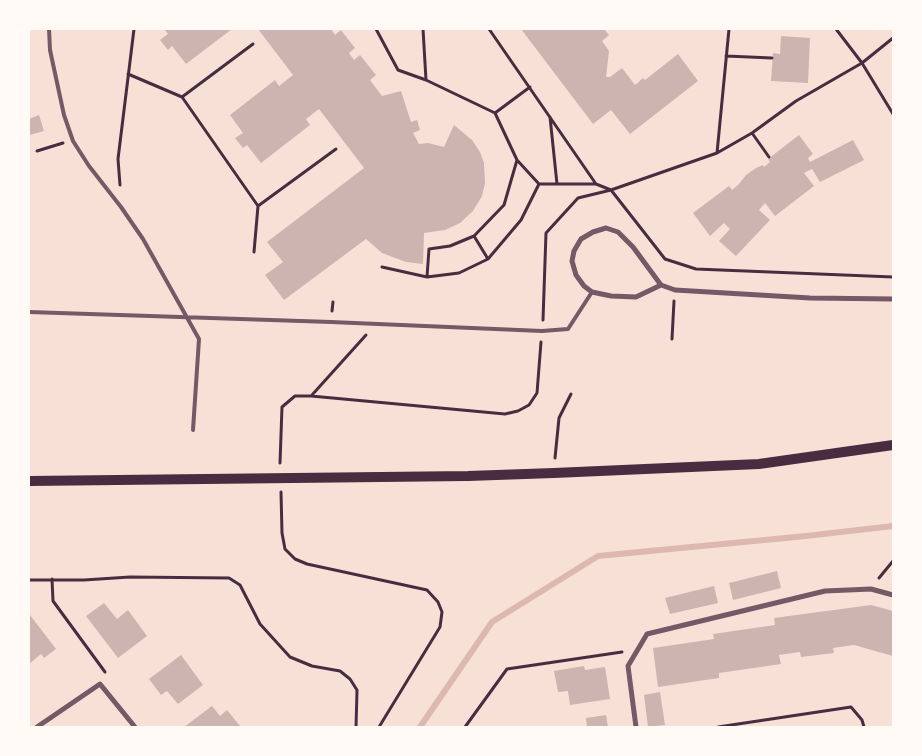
<!DOCTYPE html>
<html>
<head>
<meta charset="utf-8">
<style>
	body { margin:0 }
	#map { position:relative; width:922px; height:756px; overflow:hidden; background:#f7e1d7; font-family:"IBM Plex Sans",sans-serif }
	canvas { display:block }
	.frame { position:absolute; inset:0; border:30px solid #fffaf5; pointer-events:none }
</style>
</head>
<body>
<div id="map">
<canvas width="922" height="756"></canvas>
<div class="frame"></div>
</div>
<script>
const ctx = document.querySelector('canvas').getContext('2d');
ctx.lineJoin = 'round';
function poly(rows) {
  const path = new Path2D();
  for (const r of rows) {
    path.moveTo(r[0], r[1]);
    for (let i = 2; i < r.length; i += 2) path.lineTo(r[i], r[i + 1]);
  }
  return path;
}
function strokePath(path, color, width, dash) {
  ctx.strokeStyle = color;
  ctx.lineWidth = width;
  ctx.lineCap = dash ? 'butt' : 'round';
  ctx.setLineDash(dash || []);
  ctx.stroke(path);
}
function paint(path, color) {
  ctx.fillStyle = color;
  ctx.fill(path, 'evenodd');
}
const stream = poly([
	[420,727,492,622,598,556,806,536,893,526]
]);
const building = poly([
	[164,29,232,29,186,64,172,46,168,50,160,40,168,34],
	[258,29,331,29,335,35,341,30,355,48,349,53,354,60,360,55,376,75,370,80,382,96,401,91,411,122,417,120,420,130,413,133,419,144,428,143,444,147,454,125,472,140,480,152,484,163,485,183,482,196,473,211,460,223,445,230,424,233,423,264,406,262,382,253,366,239,284,300,265,275,283,262,267,242,364,168,319,109,306,119,310,125,261,163,247,145,243,148,235,138,243,133,230,115,275,80,279,86,293,75],
	[521,29,604,29,609,35,602,41,609,51,606,77,610,77,622,68,635,85,643,78,645,80,678,54,698,81,630,134,611,110,593,124],
	[781,36,810,38,808,83,771,81,773,53,780,54],
	[39,115,44,131,29,135,29,119],
	[799,135,813,154,808,158,810,162,853,140,864,160,820,182,812,169,804,173,814,186,775,216,765,203,759,210,770,220,736,256,719,241,730,229,724,223,710,236,693,213,729,186,732,190,739,184,746,175,756,168,763,165,764,167,770,162,768,159],
	[777,571,781,588,733,600,729,583],
	[714,586,718,603,670,614,665,598],
	[104,603,117,619,128,610,147,636,118,658,86,616],
	[871,605,893,611,893,656,854,645,833,648,834,653,801,657,800,652,779,655,781,664,719,673,719,678,658,687,653,648,714,639,713,634,775,625,774,618],
	[30,615,56,649,44,658,41,654,29,664],
	[181,655,203,685,178,704,167,691,161,695,149,679],
	[584,666,585,670,605,667,610,699,570,705,568,691,558,692,554,671],
	[660,692,665,725,648,727,644,695],
	[212,706,220,716,227,710,240,726,184,727],
	[606,715,608,727,587,727,586,718]
]);
const path = poly([
	[376,29,398,70,426,80],
	[423,29,426,80,495,113,517,160,539,184,595,184],
	[489,29,596,184,611,190,665,259,696,269,893,277],
	[836,29,862,63,893,114],
	[726,56,772,58],
	[128,74,182,97,258,206,336,149],
	[182,97,253,44],
	[495,113,530,87],
	[550,117,557,184],
	[752,133,769,157],
	[37,151,63,143],
	[717,153,729,29],
	[517,160,504,205,474,236,450,246,429,249,427,277,459,273,488,259,521,220,539,184],
	[120,185,118,159,134,29],
	[474,236,488,259],
	[254,252,258,206],
	[382,267,427,277],
	[332,311,333,302],
	[543,320,546,233,578,198,611,190,717,153,752,133,796,101,862,63,893,38],
	[672,339,674,301],
	[312,395,366,335],
	[555,458,559,418,571,394],
	[280,463,282,407,295,396,311,396,505,414,518,411,529,405,537,393,541,342],
	[281,492,282,533,285,549,295,559,307,564,427,590,438,602,442,612,440,627,379,727],
	[879,578,893,561],
	[52,579,53,601,105,672],
	[29,580,84,580,130,577,229,578,240,585,260,624,290,657,312,666,340,671,350,679,357,690,356,727],
	[465,727,507,669,622,652],
	[718,727,851,707,862,720,864,727]
]);
const service = poly([
	[49,29,50,50,64,115,73,141,89,166,121,207,143,239,199,339,193,430],
	[29,312,331,322,542,331,568,329,592,292]
]);
const minor = poly([
	[661,285,636,297,611,296,592,292,584,286,576,275,572,261,574,251,581,239,593,232,606,228,618,232,633,247,661,285,675,290,810,298,893,299],
	[37,727,100,684,135,727],
	[636,727,628,666,647,634,825,591,871,589,893,595]
]);
const secondary = poly([
	[29,481,468,476,554,473,759,464,893,445]
]);
strokePath(stream, '#dcb8b0', 6);
paint(building, '#ccb4b1');
strokePath(path, '#4a2c40', 3);
strokePath(service, '#755966', 4);
strokePath(minor, '#755966', 5);
strokePath(secondary, '#4a2c40', 10);
</script>
</body>
</html>
